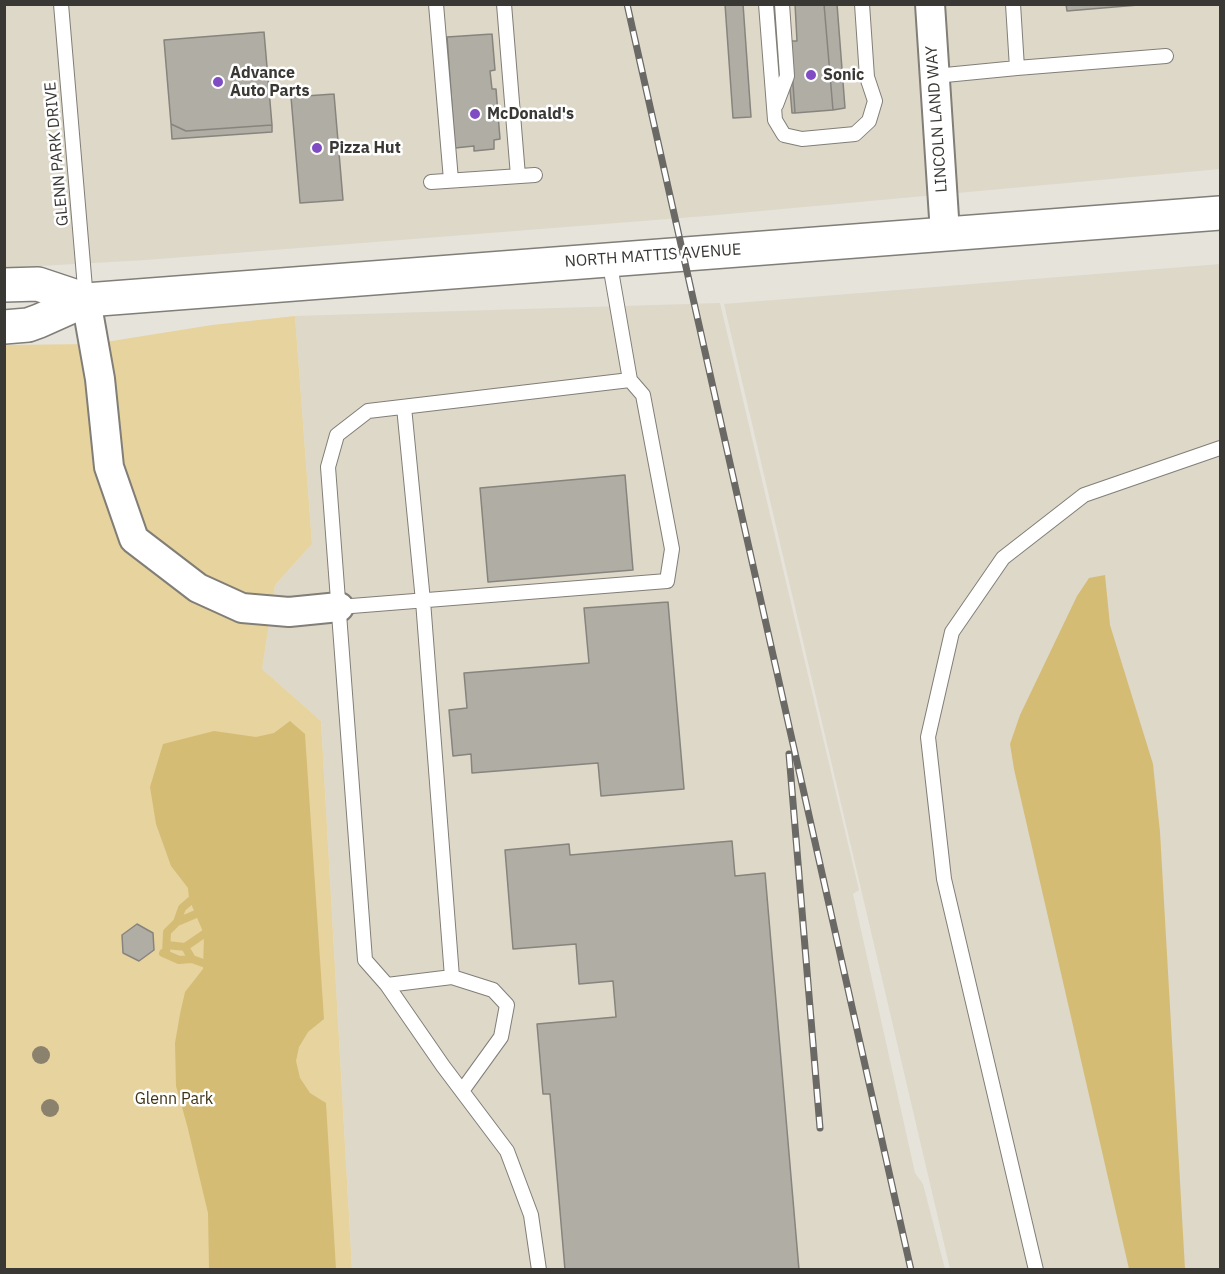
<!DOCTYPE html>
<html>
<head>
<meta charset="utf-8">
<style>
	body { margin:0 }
	#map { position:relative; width:1225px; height:1274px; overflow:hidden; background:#e6e3db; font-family:"IBM Plex Sans",sans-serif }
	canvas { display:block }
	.frame { position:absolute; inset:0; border:6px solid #393835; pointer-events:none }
</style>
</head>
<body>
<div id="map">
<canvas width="1225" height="1274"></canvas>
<div class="frame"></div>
</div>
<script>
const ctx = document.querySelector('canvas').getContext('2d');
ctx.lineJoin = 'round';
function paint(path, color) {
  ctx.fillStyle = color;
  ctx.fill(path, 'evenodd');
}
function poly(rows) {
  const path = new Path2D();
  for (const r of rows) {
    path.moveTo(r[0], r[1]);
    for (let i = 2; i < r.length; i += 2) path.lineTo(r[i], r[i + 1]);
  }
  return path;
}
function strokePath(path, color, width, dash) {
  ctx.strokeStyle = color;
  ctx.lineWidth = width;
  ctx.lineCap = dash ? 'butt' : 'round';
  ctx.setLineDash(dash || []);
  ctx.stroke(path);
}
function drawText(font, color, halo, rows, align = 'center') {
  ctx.font = font + ' "IBM Plex Sans",sans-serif';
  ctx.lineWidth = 5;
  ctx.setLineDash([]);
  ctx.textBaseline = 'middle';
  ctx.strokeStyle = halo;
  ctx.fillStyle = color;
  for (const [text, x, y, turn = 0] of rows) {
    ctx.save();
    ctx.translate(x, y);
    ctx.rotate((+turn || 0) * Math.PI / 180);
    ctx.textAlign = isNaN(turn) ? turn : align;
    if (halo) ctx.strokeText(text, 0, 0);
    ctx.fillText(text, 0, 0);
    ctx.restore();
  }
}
const built = poly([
	[5,5,1220,5,1220,169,706,216,146,260,5,268],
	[1220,264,1220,1269,950,1269,724,304],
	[720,303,859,890,853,894,915,1173,923,1184,945,1269,352,1269,321,721,262,669,275,585,312,544,295,316]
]);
const green = poly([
	[295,316,312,544,275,585,262,669,321,721,352,1269,5,1269,5,345,93,344,212,325]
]);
const water = poly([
	[1105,575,1110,625,1153,764,1160,832,1185,1269,1129,1269,1014,769,1010,744,1020,715,1077,596,1089,578],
	[290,721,305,734,324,1019,308,1032,299,1047,296,1061,300,1078,310,1093,326,1103,336,1269,209,1269,208,1213,187,1125,176,1086,175,1043,180,1014,185,992,203,969,204,934,189,899,188,888,171,866,156,824,150,787,163,744,214,731,256,737,274,733]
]);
const stream = poly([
	[177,922,182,908,190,901],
	[167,945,185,947,192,959,203,963],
	[185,947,204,934],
	[163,953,179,960,192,959],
	[166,954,167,932,177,922,196,914]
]);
const building = poly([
	[725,4,743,4,751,117,733,118,725,4],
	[795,4,824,4,833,110,795,113,790,41,797,41,795,4],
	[824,4,837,4,845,108,833,110,824,4],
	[1066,4,1150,4,1067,11,1066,4],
	[264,32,272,125,186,131,171,124,164,40,264,32],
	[492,34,495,70,490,71,492,89,496,89,500,139,494,140,494,149,474,151,474,146,455,148,447,37,492,34],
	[786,41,790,41,795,113,792,113,786,41],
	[334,94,343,200,300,203,291,97,334,94],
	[171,124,186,131,272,125,272,132,172,139,171,124],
	[625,475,633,570,488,582,480,488,625,475],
	[668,602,684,789,601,796,598,763,472,773,471,754,453,756,449,710,467,708,464,673,589,663,584,608,668,602],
	[732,841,735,876,765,873,799,1270,565,1270,550,1094,543,1094,537,1024,616,1017,613,981,579,984,576,944,513,949,505,850,569,844,570,855,732,841],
	[137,924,153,933,154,950,139,961,123,953,122,935,137,924]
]);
const service = poly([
	[61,4,86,300],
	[436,4,451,180],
	[504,4,518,176],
	[766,4,775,120,784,135,802,139,855,134,869,121,875,101,867,77,862,4],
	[1013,4,1017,68,1166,56],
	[935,76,1017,68],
	[776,105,787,76,782,4],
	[431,182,535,175],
	[609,259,630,380],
	[404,407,423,601,452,977,493,990,507,1005,501,1037,462,1091],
	[339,607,667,581,672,549,643,395,630,380,368,411,337,435,328,467,365,960,387,985,443,1066,507,1151,531,1215,539,1270],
	[387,985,452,977],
	[1036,1270,944,879,928,737,952,632,1003,558,1084,495,1220,448]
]);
const minor = poly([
	[930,4,945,233],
	[86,300,100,379,109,467,134,539,198,588,242,608,289,612,339,607]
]);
const secondary = poly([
	[4,285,38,284,86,300],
	[4,327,28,325,39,321,86,300,1220,213]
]);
const rail = poly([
	[627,4,911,1270],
	[789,754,820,1128]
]);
const trees = [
	[41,1055],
	[50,1108]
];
const markers = [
	[811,75,6,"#804cc4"],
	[218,82,6,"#804cc4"],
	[475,114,6,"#804cc4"],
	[317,148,6,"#804cc4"]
];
const poiNames = [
	["Advance",230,73],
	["Auto Parts",230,91],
	["Sonic",823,75],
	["McDonald's",487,114],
	["Pizza Hut",329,148]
];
const streetNames = [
	["LINCOLN LAND WAY",937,119,-94],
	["GLENN PARK DRIVE",57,154,-95],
	["NORTH MATTIS AVENUE",653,256,-4]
];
const parkNames = [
	["Glenn Park",174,1099]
];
paint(built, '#ded8c9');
paint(green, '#e7d39e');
paint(water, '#d5bc75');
strokePath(stream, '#d5bc75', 8);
paint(building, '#b0ada5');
strokePath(building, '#87847d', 1.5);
strokePath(service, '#817e77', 16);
strokePath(minor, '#817e77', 32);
strokePath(secondary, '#817e77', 36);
strokePath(service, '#fff', 14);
strokePath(minor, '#fff', 28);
strokePath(secondary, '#fff', 33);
strokePath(rail, '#6b6965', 7);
strokePath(rail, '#fff', 4.5, [14]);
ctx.fillStyle = '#8a826d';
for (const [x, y] of trees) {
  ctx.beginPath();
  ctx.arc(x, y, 9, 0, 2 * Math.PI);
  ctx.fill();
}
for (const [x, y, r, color] of markers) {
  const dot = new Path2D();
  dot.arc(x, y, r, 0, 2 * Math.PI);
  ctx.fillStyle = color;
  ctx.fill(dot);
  strokePath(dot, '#fff', 2);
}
drawText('bold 16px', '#393835', '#fff', poiNames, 'left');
drawText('16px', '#393835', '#fff', streetNames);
drawText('16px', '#3e3313', '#fff', parkNames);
</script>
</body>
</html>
